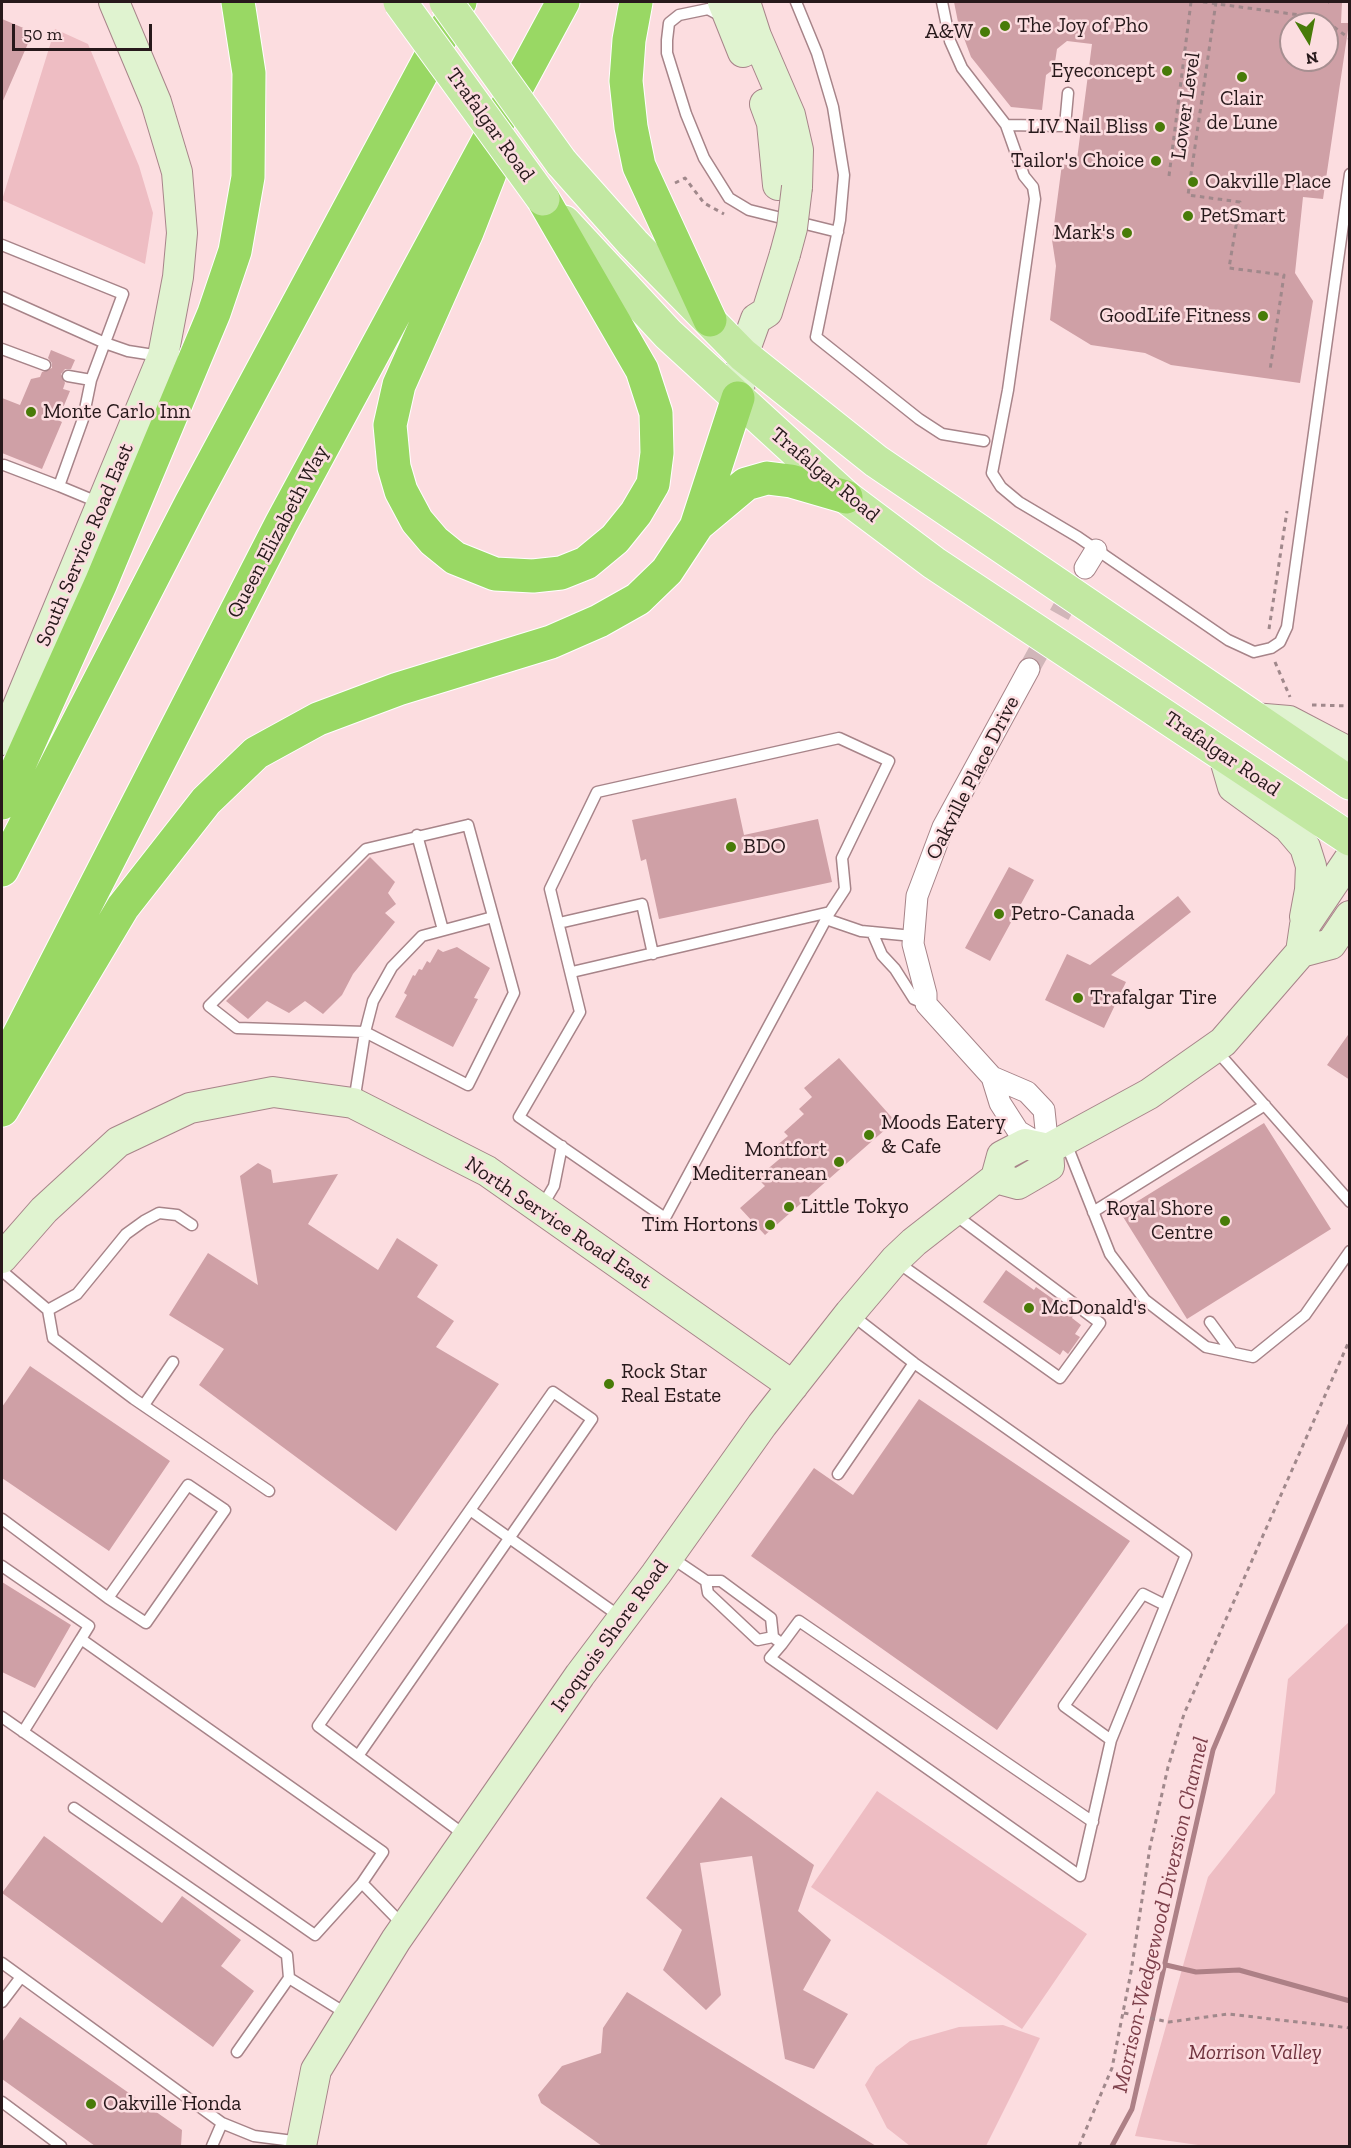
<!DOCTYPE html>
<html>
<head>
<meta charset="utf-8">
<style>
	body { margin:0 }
	#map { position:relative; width:1351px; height:2148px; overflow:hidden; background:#fcdde0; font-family:"Zilla Slab",serif }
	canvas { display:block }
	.frame { position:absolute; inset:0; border:3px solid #27191b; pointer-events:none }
	.north { position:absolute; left:1279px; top:12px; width:60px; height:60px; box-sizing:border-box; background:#fcdde0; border:2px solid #a78f91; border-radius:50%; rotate:170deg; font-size:16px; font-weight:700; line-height:24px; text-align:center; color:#27191b }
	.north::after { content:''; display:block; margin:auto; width:21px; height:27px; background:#487b08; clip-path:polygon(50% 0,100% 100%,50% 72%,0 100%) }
	.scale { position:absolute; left:12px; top:24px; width:140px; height:27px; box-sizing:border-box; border:3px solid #27191b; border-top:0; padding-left:8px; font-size:18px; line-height:21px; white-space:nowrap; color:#27191b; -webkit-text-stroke:4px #fcdde0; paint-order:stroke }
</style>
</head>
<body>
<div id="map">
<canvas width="1351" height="2148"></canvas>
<div class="frame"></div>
<div class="north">N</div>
<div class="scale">50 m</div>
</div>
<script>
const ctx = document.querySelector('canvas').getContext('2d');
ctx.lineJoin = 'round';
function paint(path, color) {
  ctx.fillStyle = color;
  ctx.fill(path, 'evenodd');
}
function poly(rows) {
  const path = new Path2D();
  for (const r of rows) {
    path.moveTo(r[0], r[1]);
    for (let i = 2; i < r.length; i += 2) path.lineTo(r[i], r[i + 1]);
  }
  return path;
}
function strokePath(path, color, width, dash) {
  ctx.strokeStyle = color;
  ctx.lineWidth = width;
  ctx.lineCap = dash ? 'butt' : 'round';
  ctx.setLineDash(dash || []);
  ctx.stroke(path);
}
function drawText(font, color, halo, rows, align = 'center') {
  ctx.font = font + ' "Zilla Slab",serif';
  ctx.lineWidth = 5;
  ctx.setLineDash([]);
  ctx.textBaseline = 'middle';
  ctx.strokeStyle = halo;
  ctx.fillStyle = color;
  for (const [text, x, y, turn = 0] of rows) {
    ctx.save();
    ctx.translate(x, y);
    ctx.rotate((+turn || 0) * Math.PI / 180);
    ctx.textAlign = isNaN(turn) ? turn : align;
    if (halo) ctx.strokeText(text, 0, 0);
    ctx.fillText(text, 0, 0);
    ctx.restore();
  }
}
const green = poly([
	[55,29,88,44,139,166,153,213,145,264,2,200],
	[1349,1622,1349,2146,1205,2146,1135,2136,1208,1877,1275,1793,1288,1679],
	[877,1791,1087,1934,1022,2029,811,1887],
	[1003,2025,1040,2038,986,2146,910,2146,887,2128,865,2085,876,2067,910,2041,959,2027]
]);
const stream = poly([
	[1166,1965,1196,1972,1239,1970,1350,2001],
	[1112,2146,1132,2109,1213,1750,1350,1425]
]);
const building = poly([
	[954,2,1342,2,1341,23,1349,23,1323,199,1303,197,1295,273,1313,301,1300,383,1171,365,1145,353,1091,345,1050,320,1056,266,1052,240,1062,164,1076,167,1092,44,1067,41,1057,49,1054,69,1046,75,1042,110,1011,107,971,57,958,22],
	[1291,24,1327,24,1327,60,1291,60],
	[2,19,33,32,2,103],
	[51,350,75,360,71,369,65,369,61,374,65,383,63,389,70,391,58,420,62,422,42,469,2,453,2,398,20,405,31,379,40,377,42,372,52,368,52,363,48,358],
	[736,798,744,835,818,819,832,882,659,919,646,859,641,861,632,820],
	[370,857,395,882,388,893,396,904,385,913,395,922,353,974,342,995,323,1014,305,1001,289,1013,267,1001,248,1019,226,1001],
	[1009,867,1034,880,990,961,965,948],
	[1178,896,1191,912,1111,975,1126,982,1104,1028,1045,1000,1067,954,1090,965],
	[457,947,490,968,474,998,478,999,453,1047,395,1017,407,995,404,993,413,975,415,976,419,969,422,970,427,961,430,963,438,949,443,952],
	[1350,1032,1350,1080,1327,1065],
	[839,1058,895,1121,765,1235,740,1208,765,1186,757,1178,783,1156,775,1147,788,1136,784,1132,804,1114,799,1109,812,1097,804,1088],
	[1264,1123,1331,1229,1187,1319,1120,1212],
	[258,1163,271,1170,273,1183,338,1174,308,1224,378,1270,397,1238,438,1265,417,1297,454,1321,436,1347,499,1384,396,1531,199,1385,224,1349,169,1315,208,1253,258,1285,240,1176],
	[1006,1270,1034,1290,1036,1287,1074,1314,1072,1318,1081,1325,1075,1334,1080,1337,1068,1354,1063,1350,1060,1355,983,1302],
	[30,1366,170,1461,109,1551,2,1478,2,1407],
	[919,1399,1130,1541,997,1730,751,1556,814,1468,853,1495],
	[2,1582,71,1625,35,1688,2,1672],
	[721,1797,814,1865,798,1911,831,1940,803,1990,848,2014,814,2069,785,2059,752,1856,700,1863,721,1995,706,2010,663,1970,682,1930,646,1898],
	[44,1836,162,1923,182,1896,241,1940,221,1966,254,1991,213,2047,2,1893],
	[627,1992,701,2038,876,2146,602,2146,541,2103,538,2095,562,2066,601,2053,603,2028],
	[20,2017,182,2130,181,2146,95,2146,2,2079,2,2042]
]);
const streetTunnel = poly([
	[1029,669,1077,583]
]);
const path = poly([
	[1203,2,1322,18,1350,39],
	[1216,2,1188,195,1240,202,1229,268,1284,275,1270,370],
	[1328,2,1329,2],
	[1169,176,1191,2],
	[675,183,685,178,704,203,724,214],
	[1269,629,1287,511],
	[1275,662,1290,697],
	[1312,705,1350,706],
	[1124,2013,1169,2022,1228,2014,1350,2028],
	[1079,2146,1112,2068,1131,1972,1150,1847,1168,1767,1184,1714,1350,1339]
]);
const lane = poly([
	[796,2,817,53,833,107,844,175,840,220,816,337,919,419,942,434,984,441],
	[942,2,950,41,962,68,1006,125,1024,176,1033,187,1035,199,1008,390,992,473,1001,487,1019,502,1078,537,1228,640,1254,652,1271,648,1280,642,1287,627,1350,174],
	[723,17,708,9,679,15,669,23,667,40,667,53,686,114,704,158,729,198,749,210,838,232],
	[1006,125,1065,126,1068,93],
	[2,245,123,294,91,380,68,376],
	[2,297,105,343,128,351,160,356],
	[2,349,45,365],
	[91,380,83,419,59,486,100,503],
	[4,465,59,486],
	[468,825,514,993,468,1085,365,1032,237,1028,209,1006,366,849,468,825],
	[417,835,443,930],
	[826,919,861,931,913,936],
	[559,923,642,904,653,954],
	[872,932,882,955,895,969,914,999,926,1004],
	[572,972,830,912,845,889,842,858,889,761,839,738,597,792,550,889,580,1012,519,1117,665,1218,830,912],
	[1215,1049,1350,1202],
	[354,1102,365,1032,373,1001,392,967,422,936,493,917],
	[1066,1143,1110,1254,1145,1300,1206,1347,1253,1357,1305,1315,1350,1251],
	[541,1208,554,1186,562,1146],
	[1093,1212,1265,1105],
	[897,1262,1060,1378,1100,1323,954,1214],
	[2,1271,48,1310,53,1338,134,1399,269,1491],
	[48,1310,77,1294,126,1234,144,1221,159,1213,177,1215,192,1225],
	[1210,1322,1232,1352],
	[144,1405,173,1362],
	[838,1474,914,1363],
	[470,1510,622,1618],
	[2,1519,108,1598,146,1623,225,1510,188,1485,108,1598],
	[669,1556,706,1581,721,1581,771,1618,773,1637,782,1644,770,1658,1080,1876,1111,1740,1186,1555,914,1363,852,1315],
	[2,1566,89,1626,81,1639,383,1852,362,1883,403,1925],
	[706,1581,708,1593,758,1640,773,1637],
	[782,1644,799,1621,1093,1822],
	[2,1717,315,1935,362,1883],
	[23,1732,81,1639],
	[1111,1740,1064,1706,1143,1594,1165,1605],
	[358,1756,592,1419,553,1392,318,1726,358,1756,466,1836],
	[74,1808,287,1955,289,1978],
	[2,1963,222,2123,254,2136,301,2142],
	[2,2002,21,1977],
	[237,2052,289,1978,347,2014],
	[2,2102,61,2146],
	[212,2146,222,2123]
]);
const street = poly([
	[1085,568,1096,550],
	[1029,669,943,827,917,896,913,944,926,994,926,1004,992,1077,1000,1103,1018,1131,1043,1146],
	[992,1077,1027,1092,1044,1110,1048,1149]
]);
const secondary = poly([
	[723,2,743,52],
	[745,2,756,36,790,115,798,150,797,187],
	[765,104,772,123,778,185],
	[738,398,743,355,756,319,767,312,785,254],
	[1253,718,1289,721,1350,753],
	[2,740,13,718,163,356,178,277,182,233,177,172,156,102,114,2],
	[1224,756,1233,787,1288,827,1305,847,1311,866,1310,890,1305,917],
	[1301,952,1331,944,1350,916],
	[996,1178,1018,1184,1049,1166,1048,1149],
	[2,1258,44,1210,118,1142,190,1108,273,1092,353,1103,487,1171,793,1386],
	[301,2146,316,2070,396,1940,580,1675,656,1574,762,1425,850,1313,895,1260,914,1242,996,1178,1002,1156,1025,1144,1048,1149,1149,1094,1223,1042,1301,952,1305,925,1350,858]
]);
const primary = poly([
	[561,162,633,243,743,355,876,461,1350,783],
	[564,222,668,334,846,497,934,563,1350,839]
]);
const highway = poly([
	[636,2,629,40,626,81,631,127,639,166,710,320],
	[490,173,467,232,399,385,390,425,394,467,401,491,417,521,434,541,455,558,495,574,533,576,561,573,586,563,615,539,636,513,653,484,657,453,656,413,642,370,543,199],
	[697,525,746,484,767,478,791,481,846,497],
	[2,803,101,583,214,313,235,251,248,177,249,73,238,2],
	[2,870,191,503,460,2],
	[2,1068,281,524,563,2],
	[2,1110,123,907,206,801,256,753,318,719,398,689,551,642,599,621,638,599,667,571,696,527,738,398]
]);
const secondaryBridge = poly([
	[785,254,792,228,797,187]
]);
const primaryBridge = poly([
	[400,2,543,199],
	[446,2,561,162]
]);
const markers = [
	[1005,26,6,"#487b08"],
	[985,32,6,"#487b08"],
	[1167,71,6,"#487b08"],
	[1242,77,6,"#487b08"],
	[1160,127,6,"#487b08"],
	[1156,161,6,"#487b08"],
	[1193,182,6,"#487b08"],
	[1188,216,6,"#487b08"],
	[1127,233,6,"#487b08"],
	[1263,316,6,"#487b08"],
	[31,412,6,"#487b08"],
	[731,847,6,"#487b08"],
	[999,914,6,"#487b08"],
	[1078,998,6,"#487b08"],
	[869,1135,6,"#487b08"],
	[839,1162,6,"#487b08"],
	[789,1207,6,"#487b08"],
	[1225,1221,6,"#487b08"],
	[770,1225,6,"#487b08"],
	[1029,1308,6,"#487b08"],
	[609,1384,6,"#487b08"],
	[91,2104,6,"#487b08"]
];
const poiNames = [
	["The Joy of Pho",1017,26],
	["A&W",973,32,"right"],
	["Eyeconcept",1155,71,"right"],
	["Clair",1242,99,"center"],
	["de Lune",1242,123,"center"],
	["LIV Nail Bliss",1148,127,"right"],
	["Tailor's Choice",1144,161,"right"],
	["Oakville Place",1205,182],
	["PetSmart",1200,216],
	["Mark's",1115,233,"right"],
	["GoodLife Fitness",1251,316,"right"],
	["Monte Carlo Inn",43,412],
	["BDO",743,847],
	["Petro-Canada",1011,914],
	["Trafalgar Tire",1090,998],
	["Moods Eatery",881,1123],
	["& Cafe",881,1147],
	["Montfort",827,1150,"right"],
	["Mediterranean",827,1174,"right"],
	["Little Tokyo",801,1207],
	["Royal Shore",1213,1209,"right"],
	["Centre",1213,1233,"right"],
	["Tim Hortons",758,1225,"right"],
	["McDonald's",1041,1308],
	["Rock Star",621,1372],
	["Real Estate",621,1396],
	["Oakville Honda",103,2104]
];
const streetNames = [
	["Lower Level",1186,106,-82],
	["Trafalgar Road",490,125,54],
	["Trafalgar Road",825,475,40],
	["Queen Elizabeth Way",278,532,-62],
	["South Service Road East",85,545,-67],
	["Trafalgar Road",1222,754,34],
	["Oakville Place Drive",973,778,-63],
	["North Service Road East",558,1223,34],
	["Iroquois Shore Road",610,1636,-54]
];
const parkNames = [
	["Morrison Valley",1255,2053]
];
const waterNames = [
	["Morrison-Wedgewood Diversion Channel",1161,1915,-77]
];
paint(green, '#eebdc3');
strokePath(stream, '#ad8086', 5);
paint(building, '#cfa0a6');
strokePath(streetTunnel, '#d1b6b9', 21, [21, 10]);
strokePath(lane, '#a78489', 13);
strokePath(street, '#a78489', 23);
strokePath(secondary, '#a78489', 32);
strokePath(primary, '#fff', 35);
strokePath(highway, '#fff', 35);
strokePath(path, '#a0888b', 3, [4.5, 4.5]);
strokePath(lane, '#fff', 10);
strokePath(street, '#fff', 21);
strokePath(secondary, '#e0f3d0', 30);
strokePath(primary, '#c2e8a2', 33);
strokePath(highway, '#99d864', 33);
strokePath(secondaryBridge, '#a78489', 32, []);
strokePath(primaryBridge, '#fff', 35, []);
strokePath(secondaryBridge, '#e0f3d0', 30);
strokePath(primaryBridge, '#c2e8a2', 33);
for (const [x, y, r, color] of markers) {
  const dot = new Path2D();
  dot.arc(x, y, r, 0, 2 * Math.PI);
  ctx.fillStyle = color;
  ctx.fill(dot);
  strokePath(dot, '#fcdde0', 2);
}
drawText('21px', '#27191b', '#fcdde0', poiNames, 'left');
drawText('21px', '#27191b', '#fcdde0', streetNames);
drawText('italic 21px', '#70333e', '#fcdde0', parkNames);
drawText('italic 22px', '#7d3f4a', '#fcdde0', waterNames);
</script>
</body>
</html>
